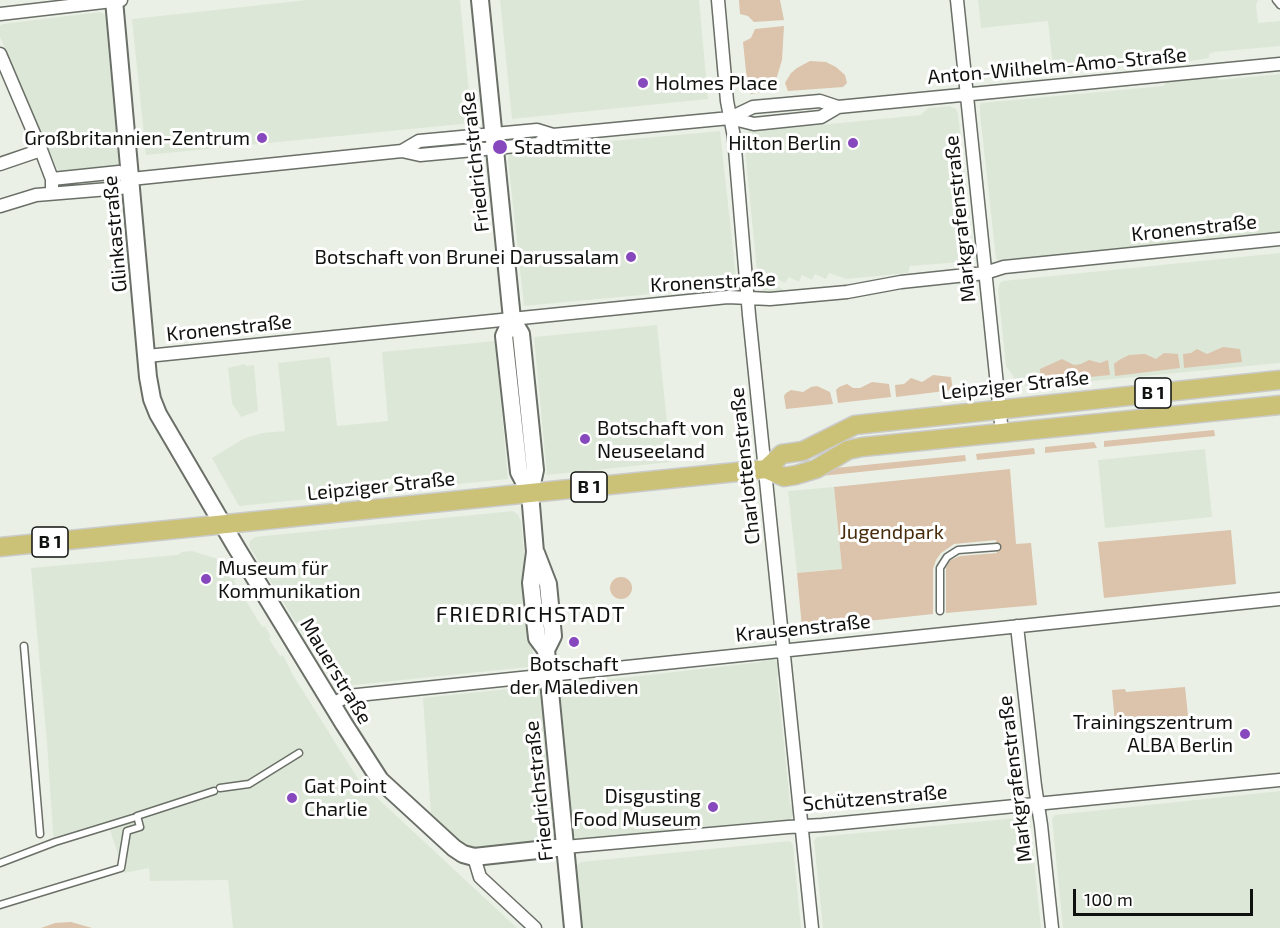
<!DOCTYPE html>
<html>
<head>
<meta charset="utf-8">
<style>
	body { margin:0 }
	#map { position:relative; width:1280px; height:928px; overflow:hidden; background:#eaf0e6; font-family:"Exo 2",sans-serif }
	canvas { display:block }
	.scale { position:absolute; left:1073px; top:889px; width:180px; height:27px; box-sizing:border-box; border:3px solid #10120f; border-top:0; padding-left:8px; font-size:18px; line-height:21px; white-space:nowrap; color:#10120f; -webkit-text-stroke:4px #fff; paint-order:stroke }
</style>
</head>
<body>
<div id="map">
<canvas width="1280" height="928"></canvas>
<div class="scale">100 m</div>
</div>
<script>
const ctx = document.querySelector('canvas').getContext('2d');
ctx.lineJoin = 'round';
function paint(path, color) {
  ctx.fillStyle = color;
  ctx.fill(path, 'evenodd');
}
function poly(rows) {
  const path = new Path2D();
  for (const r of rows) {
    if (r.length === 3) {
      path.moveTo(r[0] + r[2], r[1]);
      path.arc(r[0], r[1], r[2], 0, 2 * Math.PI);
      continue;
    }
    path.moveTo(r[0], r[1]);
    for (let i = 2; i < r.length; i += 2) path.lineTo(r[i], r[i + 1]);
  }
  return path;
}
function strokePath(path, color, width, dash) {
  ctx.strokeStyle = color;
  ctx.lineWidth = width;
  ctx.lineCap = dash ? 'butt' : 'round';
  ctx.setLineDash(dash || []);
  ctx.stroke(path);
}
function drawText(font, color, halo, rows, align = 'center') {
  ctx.font = font + ' "Exo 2",sans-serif';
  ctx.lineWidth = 6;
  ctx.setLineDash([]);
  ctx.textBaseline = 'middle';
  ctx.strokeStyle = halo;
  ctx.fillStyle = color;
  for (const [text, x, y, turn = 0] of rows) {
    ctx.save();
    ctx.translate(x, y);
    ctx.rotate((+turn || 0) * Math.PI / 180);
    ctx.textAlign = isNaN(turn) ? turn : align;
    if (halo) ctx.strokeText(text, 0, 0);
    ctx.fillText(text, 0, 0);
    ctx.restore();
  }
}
const built = poly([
	[307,0,460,0,472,123,146,155,132,19],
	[500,0,699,0,708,99,512,119],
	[978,0,1258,0,1256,5,1258,23,1280,21,1280,46,1214,52,1209,54,1209,58,1185,62,1170,62,1169,58,1164,57,1053,67,1048,21,981,28],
	[100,12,105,15,119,166,61,174,57,169,0,37,0,26,3,24],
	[1280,74,1280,233,1001,261,996,259,980,114,980,105,981,103,1164,86,1166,82,1216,76,1219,80],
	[949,106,956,109,958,114,974,257,971,265,964,268,960,262,910,266,908,273,846,279,829,273,826,279,815,274,812,280,802,275,799,282,789,277,785,283,775,278,772,284,783,289,784,292,765,293,763,292,758,282,744,139,748,131,753,128,787,125,790,128,921,115,928,108],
	[720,131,737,286,524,306,508,159,510,153,514,150],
	[1280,253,1280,363,1030,387,1018,383,1006,366,998,289,1000,283,1003,281],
	[657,325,671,462,547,475,534,337],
	[495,341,508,479,239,506,212,458,243,439,262,433,285,431,278,363,330,357,337,426,388,421,382,352],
	[245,364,246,366,254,365,258,411,241,417,232,403,228,368],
	[1205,449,1212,517,1105,528,1098,460],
	[834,487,842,569,797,573,788,491],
	[513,511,518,515,521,521,534,664,528,667,335,687,249,546,250,541,255,537],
	[192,551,215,558,229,569,236,579,234,581,262,627,265,626,271,637,269,639,280,656,283,655,293,675,360,782,517,928,233,928,228,880,150,881,149,868,124,873,110,830,54,847,47,743,31,568,177,555,180,554,181,552],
	[772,658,779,663,780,673,777,676,790,804,794,806,794,814,789,821,783,822,780,820,582,839,577,838,573,835,558,687,560,685,762,662,764,659],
	[536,686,540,688,541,691,555,836,547,842,468,849,431,815,423,698],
	[1280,791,1280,928,1063,928,1052,819,1055,815],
	[1027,817,1030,821,1041,928,823,928,814,841,817,837],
	[790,841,793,845,801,928,582,928,576,870,577,865,581,862]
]);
const green = poly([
	[739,0,780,0,784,20,754,22,748,16,740,14],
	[784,26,782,60,775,83,767,91,751,94,748,91,743,42,751,38,755,29],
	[810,61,826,62,836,67,845,75,847,83,843,87,788,91,785,83,791,73,797,68],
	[1223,347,1240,349,1242,362,1184,368,1183,354,1191,353,1197,349,1207,354],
	[1145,354,1156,359,1164,353,1178,354,1180,368,1115,376,1114,364,1119,360,1129,355],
	[1062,359,1074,365,1081,364,1089,360,1100,363,1108,360,1110,375,1041,382,1040,369],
	[933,375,951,377,953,390,896,397,895,385,904,384,911,378,922,382],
	[872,382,889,384,891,397,838,403,836,390,839,387,847,384,853,388,860,388],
	[817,386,830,392,833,404,786,409,784,396,786,393,791,390,803,392,811,387],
	[1214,430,1215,436,1104,447,1104,441],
	[1094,442,1097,448,1045,453,1045,447],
	[1034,448,1035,454,977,460,976,454],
	[965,455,966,461,821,476,835,468],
	[1010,469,1016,544,1031,543,1037,605,946,613,946,568,948,564,951,560,960,556,997,553,996,540,954,544,941,553,936,560,933,569,933,614,802,628,797,573,842,569,834,487],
	[1231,530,1236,584,1104,598,1098,542],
	[621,588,11],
	[1185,687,1188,716,1115,723,1112,690,1125,689,1126,692],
	[71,922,92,928,41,928,55,923]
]);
const lane = poly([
	[1276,0,1280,5],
	[940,611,940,568,947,557,958,550,997,547],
	[24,646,40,834],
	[220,788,249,784,299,753],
	[0,863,55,842,133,818],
	[0,905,121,868,127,831,140,827,137,816,214,791]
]);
const street = poly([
	[718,0,727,101,734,137,749,315,812,928],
	[957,0,1002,433],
	[0,14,121,0],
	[0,54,41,150,52,179,52,193],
	[730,118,753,107,820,101,838,107,1280,64],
	[402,151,419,141,537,130,553,135,730,118,754,124,821,117,838,107],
	[0,164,41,150],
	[52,179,119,172,131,179,402,151,420,155,538,144,550,135],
	[0,206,36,195,121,188,131,179],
	[147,356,728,297,770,299,847,292,901,282,985,273,1004,267,1280,239],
	[1017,626,1035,786,1041,825,1052,928],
	[332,704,348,696,1280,599],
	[565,847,788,827,822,825,1280,780],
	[474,857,480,877,535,928]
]);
const secondary = poly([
	[114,0,148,377,152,399,158,414,236,547,344,724,380,780,454,848,463,854,474,857,565,847],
	[480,0,512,319,521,334,535,470,530,493,535,552,531,583,537,638,546,650,573,928],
	[512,319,504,336,519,472,530,493],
	[536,553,548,584,553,636,546,650]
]);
const primary = poly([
	[766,469,782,454,803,451,855,425,1280,380],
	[0,547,766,469,784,477,796,475,816,469,848,450,862,447,1280,405]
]);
const markers = [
	[643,83,6,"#8748bd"],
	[262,138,6,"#8748bd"],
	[853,143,6,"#8748bd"],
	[500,147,8,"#8748bd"],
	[631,257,6,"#8748bd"],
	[585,439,6,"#8748bd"],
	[206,579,6,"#8748bd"],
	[574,642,6,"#8748bd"],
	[1245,734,6,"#8748bd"],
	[292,798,6,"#8748bd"],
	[713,807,6,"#8748bd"]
];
const shields = [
	[1153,393,36],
	[589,487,36],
	[50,542,36]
];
const shieldNames = [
	["B 1",1153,393],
	["B 1",589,487],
	["B 1",50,542]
];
const streetNames = [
	["Anton-Wilhelm-Amo-Straße",1057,66,-5],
	["Friedrichstraße",475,162,-96],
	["Markgrafenstraße",960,219,-96],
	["Kronenstraße",1194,228,-6],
	["Glinkastraße",115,234,-95],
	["Kronenstraße",713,282,-3],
	["Kronenstraße",229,328,-6],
	["Leipziger Straße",1015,385,-6],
	["Charlottenstraße",745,466,-96],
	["Leipziger Straße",381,486,-6],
	["Krausenstraße",803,628,-6],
	["Mauerstraße",336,671,59],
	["Markgrafenstraße",1015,779,-97],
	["Friedrichstraße",539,791,-96],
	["Schützenstraße",875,798,-5]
];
const poiNames = [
	["Holmes Place",655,83],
	["Großbritannien-Zentrum",250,138,"right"],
	["Hilton Berlin",841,143,"right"],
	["Stadtmitte",514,147],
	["Botschaft von Brunei Darussalam",619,257,"right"],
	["Botschaft von",597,428],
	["Neuseeland",597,451],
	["Museum für",218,568],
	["Kommunikation",218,591],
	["Botschaft",574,664,"center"],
	["der Malediven",574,687,"center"],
	["Trainingszentrum",1233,722,"right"],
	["ALBA Berlin",1233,745,"right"],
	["Gat Point",304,786],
	["Charlie",304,809],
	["Disgusting",701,796,"right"],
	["Food Museum",701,819,"right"]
];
const parkNames = [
	["Jugendpark",892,532]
];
const quarterNames = [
	["FRIEDRICHSTADT",531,615]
];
paint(built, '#dde7d7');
paint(green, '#dcc3ab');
strokePath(lane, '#6a6f67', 9);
strokePath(street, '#6a6f67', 15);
strokePath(secondary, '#6a6f67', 20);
strokePath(primary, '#cacbca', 21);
strokePath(lane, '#fff', 6);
strokePath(street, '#fff', 12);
strokePath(secondary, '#fff', 16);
strokePath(primary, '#cbc177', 18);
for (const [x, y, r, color] of markers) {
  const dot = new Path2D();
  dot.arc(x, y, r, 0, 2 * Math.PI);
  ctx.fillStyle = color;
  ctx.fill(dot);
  strokePath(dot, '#fff', 2);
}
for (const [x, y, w] of shields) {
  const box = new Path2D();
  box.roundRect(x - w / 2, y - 15, w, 30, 4.5);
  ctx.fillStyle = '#fff';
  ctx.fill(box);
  strokePath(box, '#10120f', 1.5);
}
drawText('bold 18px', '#10120f', null, shieldNames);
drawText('20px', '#10120f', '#fff', streetNames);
drawText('20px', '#10120f', '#fff', poiNames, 'left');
drawText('20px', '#462a0a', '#fff', parkNames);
ctx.letterSpacing = '1.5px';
drawText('22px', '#10120f', '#fff', quarterNames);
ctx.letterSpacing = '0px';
</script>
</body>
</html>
